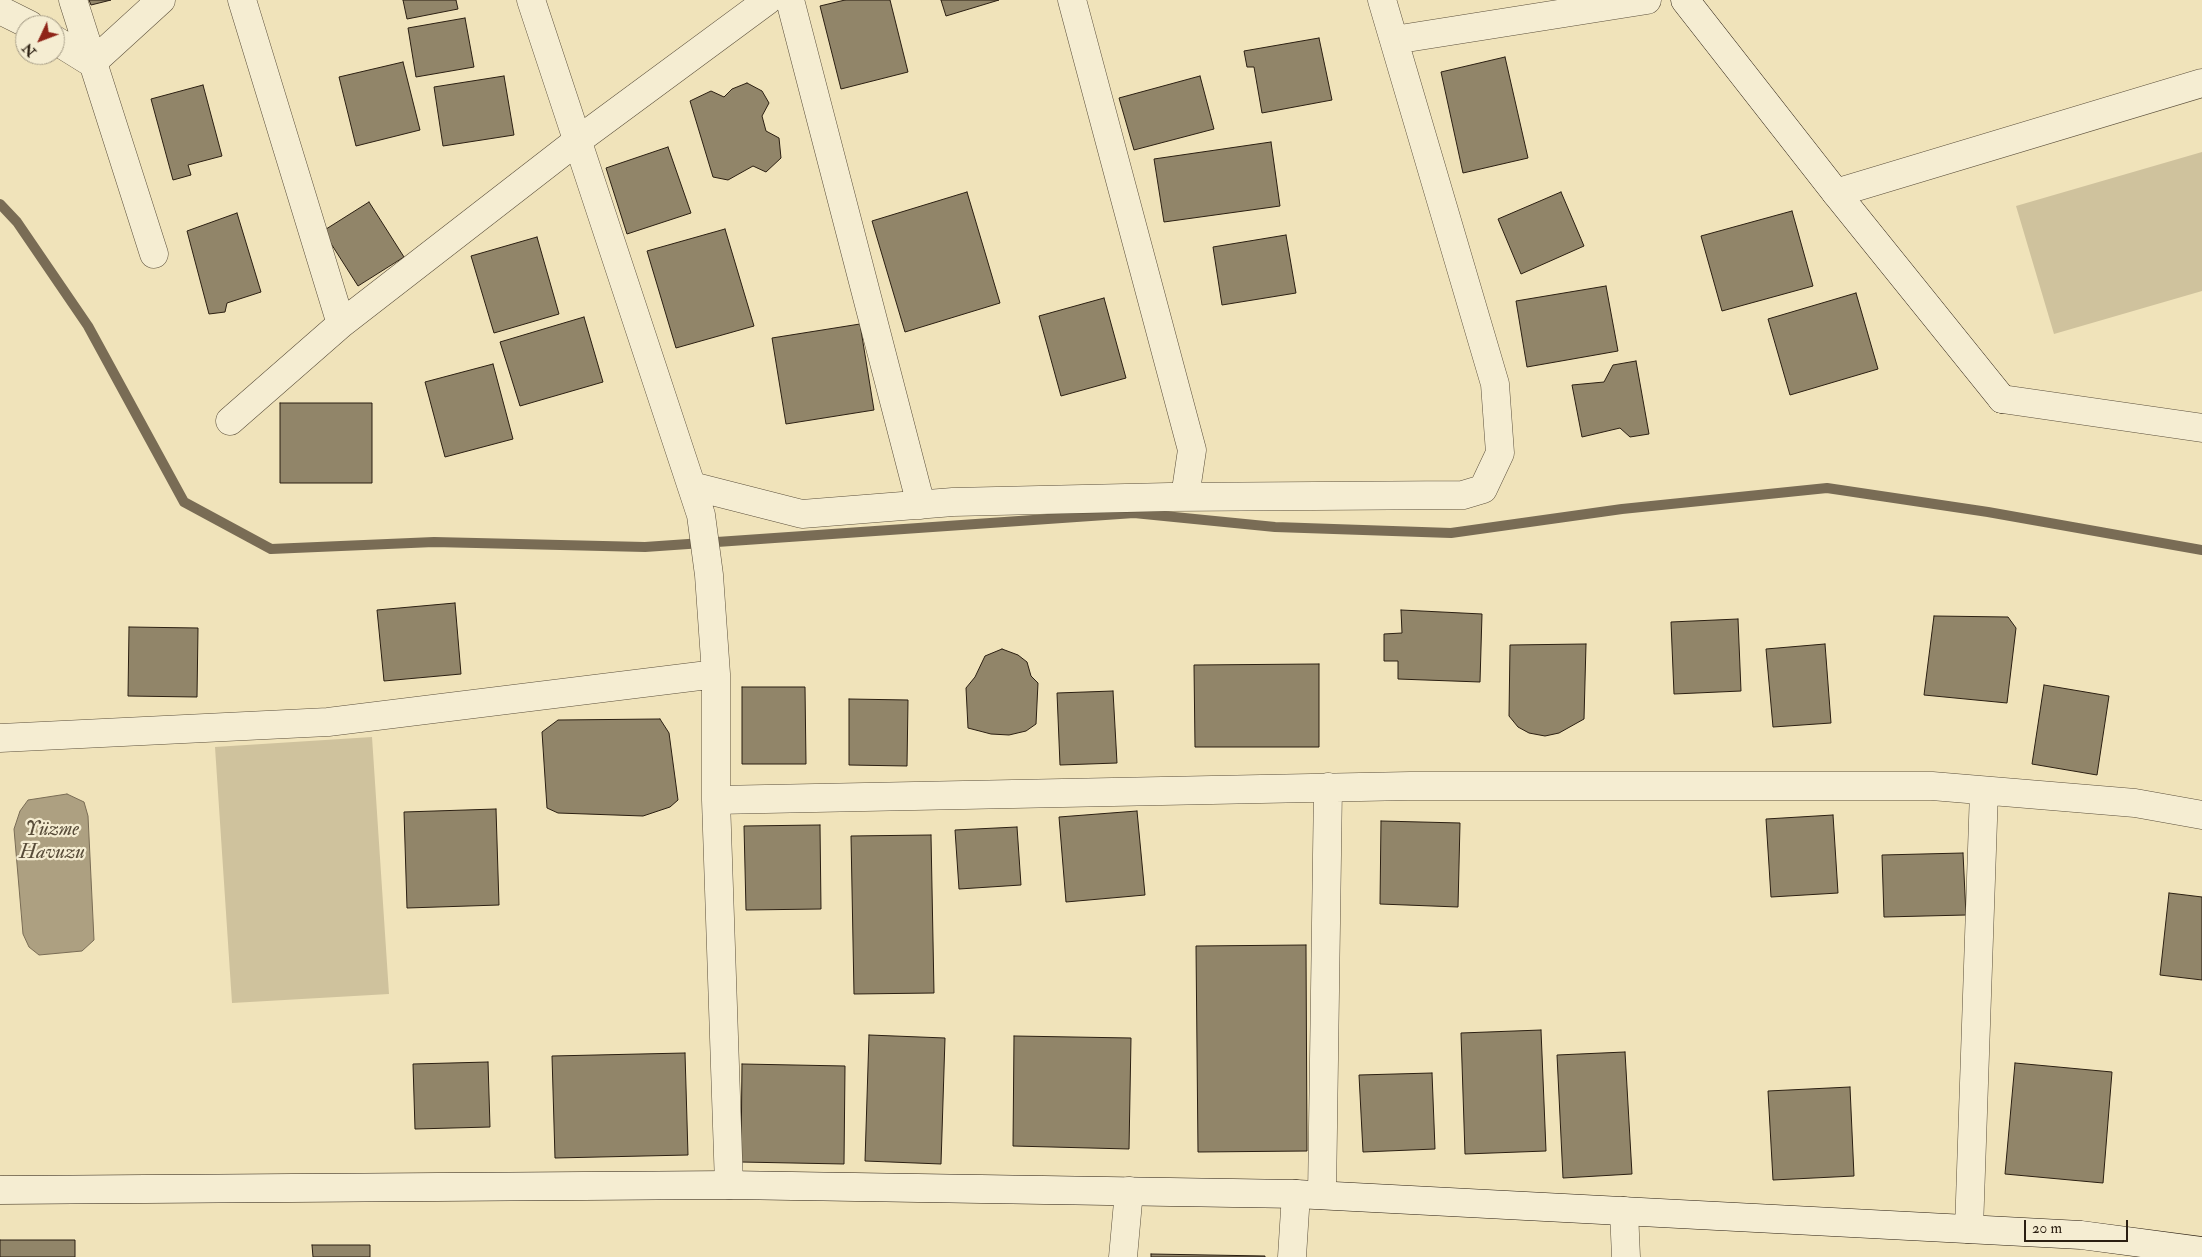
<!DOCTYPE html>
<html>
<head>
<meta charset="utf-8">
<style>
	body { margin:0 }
	#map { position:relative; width:2202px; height:1257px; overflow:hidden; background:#f0e3ba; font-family:"IM FELL Double Pica",serif }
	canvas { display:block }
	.north { position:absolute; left:15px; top:15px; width:50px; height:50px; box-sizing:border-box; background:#f5edd2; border:1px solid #a49b85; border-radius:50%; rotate:227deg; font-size:14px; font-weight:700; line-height:20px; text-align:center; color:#2b1f12 }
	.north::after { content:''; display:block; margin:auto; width:18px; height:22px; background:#8f2418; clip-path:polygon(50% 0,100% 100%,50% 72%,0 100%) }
	.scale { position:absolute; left:2024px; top:1220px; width:104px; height:22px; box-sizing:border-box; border:2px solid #2b1f12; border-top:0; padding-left:6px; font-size:15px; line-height:18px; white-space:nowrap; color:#2b1f12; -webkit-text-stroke:4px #f5edd2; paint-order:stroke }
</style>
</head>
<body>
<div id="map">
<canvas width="2202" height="1257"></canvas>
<div class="north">N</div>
<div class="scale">20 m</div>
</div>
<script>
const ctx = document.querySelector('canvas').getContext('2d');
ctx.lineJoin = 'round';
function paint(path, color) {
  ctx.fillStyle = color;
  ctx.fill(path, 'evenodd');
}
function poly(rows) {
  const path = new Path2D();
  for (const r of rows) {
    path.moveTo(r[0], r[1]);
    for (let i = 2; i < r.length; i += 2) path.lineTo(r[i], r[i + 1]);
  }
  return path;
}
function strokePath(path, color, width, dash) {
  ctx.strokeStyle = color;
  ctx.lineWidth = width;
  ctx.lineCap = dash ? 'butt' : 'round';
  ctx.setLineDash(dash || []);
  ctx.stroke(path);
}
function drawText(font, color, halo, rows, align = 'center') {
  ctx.font = font + ' "IM FELL Double Pica",serif';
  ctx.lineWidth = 4.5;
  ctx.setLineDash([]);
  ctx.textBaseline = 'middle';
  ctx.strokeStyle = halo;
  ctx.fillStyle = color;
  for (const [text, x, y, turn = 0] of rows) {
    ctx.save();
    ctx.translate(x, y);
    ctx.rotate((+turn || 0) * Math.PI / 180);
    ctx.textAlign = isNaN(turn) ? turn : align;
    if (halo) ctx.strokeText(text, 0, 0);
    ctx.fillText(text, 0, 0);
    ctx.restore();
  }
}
const green = poly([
	[2202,152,2202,291,2054,334,2016,206],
	[372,737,389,994,232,1003,215,747]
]);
const water = poly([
	[67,794,84,802,88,816,94,940,82,951,39,955,29,947,23,934,14,829,20,811,28,800,67,794]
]);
const stream = poly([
	[0,204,17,222,88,326,184,502,271,549,434,542,645,547,1134,513,1275,527,1451,533,1622,509,1827,488,1988,512,2202,550]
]);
const building = poly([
	[89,0,111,0,91,5,89,0],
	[403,0,456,0,458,9,407,19,403,0],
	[845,0,890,0,908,72,841,89,820,6,845,0],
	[941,0,999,0,946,16,941,0],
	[465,18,474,67,416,77,408,28,465,18],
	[1319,38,1332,100,1262,113,1254,67,1247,67,1244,51,1319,38],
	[1505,57,1528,158,1463,173,1441,72,1505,57],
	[403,62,420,130,356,146,339,77,403,62],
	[504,76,514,135,443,146,434,87,504,76],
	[1200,76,1214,129,1134,150,1119,98,1200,76],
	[747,83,762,91,769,103,762,116,766,131,779,138,781,158,766,172,753,166,728,180,713,177,690,101,711,91,724,97,732,89,747,83],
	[203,85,222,156,188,165,191,175,173,180,151,99,203,85],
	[1271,142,1280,206,1164,222,1154,159,1271,142],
	[668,147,691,213,627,234,606,168,668,147],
	[967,192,1000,303,905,332,872,221,967,192],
	[1561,192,1584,246,1521,274,1498,219,1561,192],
	[369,202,404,257,358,286,323,231,369,202],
	[1792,211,1813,286,1722,311,1701,236,1792,211],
	[237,213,261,292,227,303,225,312,209,314,187,231,237,213],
	[725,229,754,326,676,348,647,251,725,229],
	[1286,235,1296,293,1222,305,1213,247,1286,235],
	[537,237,559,314,494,333,471,256,537,237],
	[1606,286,1618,351,1527,367,1516,301,1606,286],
	[1856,293,1878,369,1790,395,1768,319,1856,293],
	[1104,298,1126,378,1061,396,1039,316,1104,298],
	[584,317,603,382,520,406,500,342,584,317],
	[860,324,874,410,786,424,772,338,860,324],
	[1636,361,1649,434,1630,437,1620,428,1582,437,1572,385,1604,382,1613,365,1636,361],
	[493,364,513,439,445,457,425,382,493,364],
	[280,403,372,403,372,483,280,483,280,403],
	[455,603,461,674,384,681,377,610,455,603],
	[1401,610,1482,614,1480,682,1398,679,1398,661,1384,661,1384,634,1402,633,1401,610],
	[1934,616,2008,617,2016,628,2007,703,1924,695,1934,616],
	[1738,619,1741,691,1674,694,1671,622,1738,619],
	[129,627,198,628,197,697,128,696,129,627],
	[1586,644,1584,719,1559,733,1545,736,1529,733,1518,727,1509,716,1510,645,1586,644],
	[1825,644,1831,723,1773,727,1766,649,1825,644],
	[1002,649,1018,655,1027,662,1031,676,1038,683,1036,724,1026,731,1009,735,991,734,968,728,966,688,975,677,985,656,1002,649],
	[1319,664,1319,747,1195,747,1194,665,1319,664],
	[2044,685,2109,696,2097,775,2032,764,2044,685],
	[742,687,805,687,806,764,742,764,742,687],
	[1113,691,1117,763,1060,765,1057,693,1113,691],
	[849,699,908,700,907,766,849,765,849,699],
	[660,719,669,733,678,800,670,807,643,816,558,813,547,808,542,732,558,720,660,719],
	[496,809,499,905,407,908,404,812,496,809],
	[1137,811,1145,895,1066,902,1059,817,1137,811],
	[1833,815,1838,893,1771,897,1766,819,1833,815],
	[1381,821,1460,823,1458,907,1380,904,1381,821],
	[820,825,821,909,746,910,744,826,820,825],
	[1017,827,1021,885,959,889,955,830,1017,827],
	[931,835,934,993,854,994,851,836,931,835],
	[1963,853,1966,915,1884,917,1882,855,1963,853],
	[2169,893,2202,897,2202,980,2160,975,2169,893],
	[1306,945,1307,1151,1198,1152,1196,946,1306,945],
	[1541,1030,1546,1151,1465,1154,1461,1033,1541,1030],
	[869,1035,945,1038,941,1164,865,1161,869,1035],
	[1014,1036,1131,1038,1129,1149,1013,1146,1014,1036],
	[1625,1052,1632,1174,1563,1178,1557,1055,1625,1052],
	[685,1053,688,1155,555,1158,552,1056,685,1053],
	[488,1062,490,1127,415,1129,413,1064,488,1062],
	[2015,1063,2112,1072,2103,1183,2005,1174,2015,1063],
	[742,1064,845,1066,844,1164,741,1162,742,1064],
	[1432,1073,1435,1149,1363,1152,1359,1075,1432,1073],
	[1850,1087,1854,1176,1773,1180,1768,1091,1850,1087],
	[0,1240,75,1240,75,1257,0,1257,0,1240],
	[312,1245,370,1245,370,1257,313,1257,312,1245],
	[1151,1254,1265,1256,1265,1257,1151,1257,1151,1254]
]);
const street = poly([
	[73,0,154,254],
	[242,0,341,324],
	[531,0,701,515,709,575,716,674,716,800,729,1185],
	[790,0,921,505],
	[1072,0,1192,450,1185,497],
	[0,10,30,25],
	[55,40,92,63,161,0],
	[1394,40,1647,0],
	[1836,193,2202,83],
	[2002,399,2202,428],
	[230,421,341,324,577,141,768,0],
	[692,486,802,514,953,502,1169,497,1463,495,1483,489,1500,453,1495,384,1382,0],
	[0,738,328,722,716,674],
	[716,800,1410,786,1932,786,2135,803,2202,815],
	[1322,1195,1328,787],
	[1624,1211,1626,1257],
	[1969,1229,1984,791],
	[1123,1257,1129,1191],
	[1292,1257,1296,1194]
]);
const secondary = poly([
	[1685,0,1836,193,2002,399],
	[0,1190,729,1185,1296,1194,2081,1235,2202,1251]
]);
const waterNames = [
	["Yüzme",52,831],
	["Havuzu",52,854]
];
paint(green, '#cfc29d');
paint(water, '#ada081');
strokePath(water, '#796c55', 1);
strokePath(stream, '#796c55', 10);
paint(building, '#918569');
strokePath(building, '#2b1f12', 1);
strokePath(street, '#5c503c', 29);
strokePath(secondary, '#2b1f12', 29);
strokePath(street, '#f5edd2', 28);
strokePath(secondary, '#f5edd2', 28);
drawText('italic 20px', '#584c39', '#f5edd2', waterNames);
</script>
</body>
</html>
